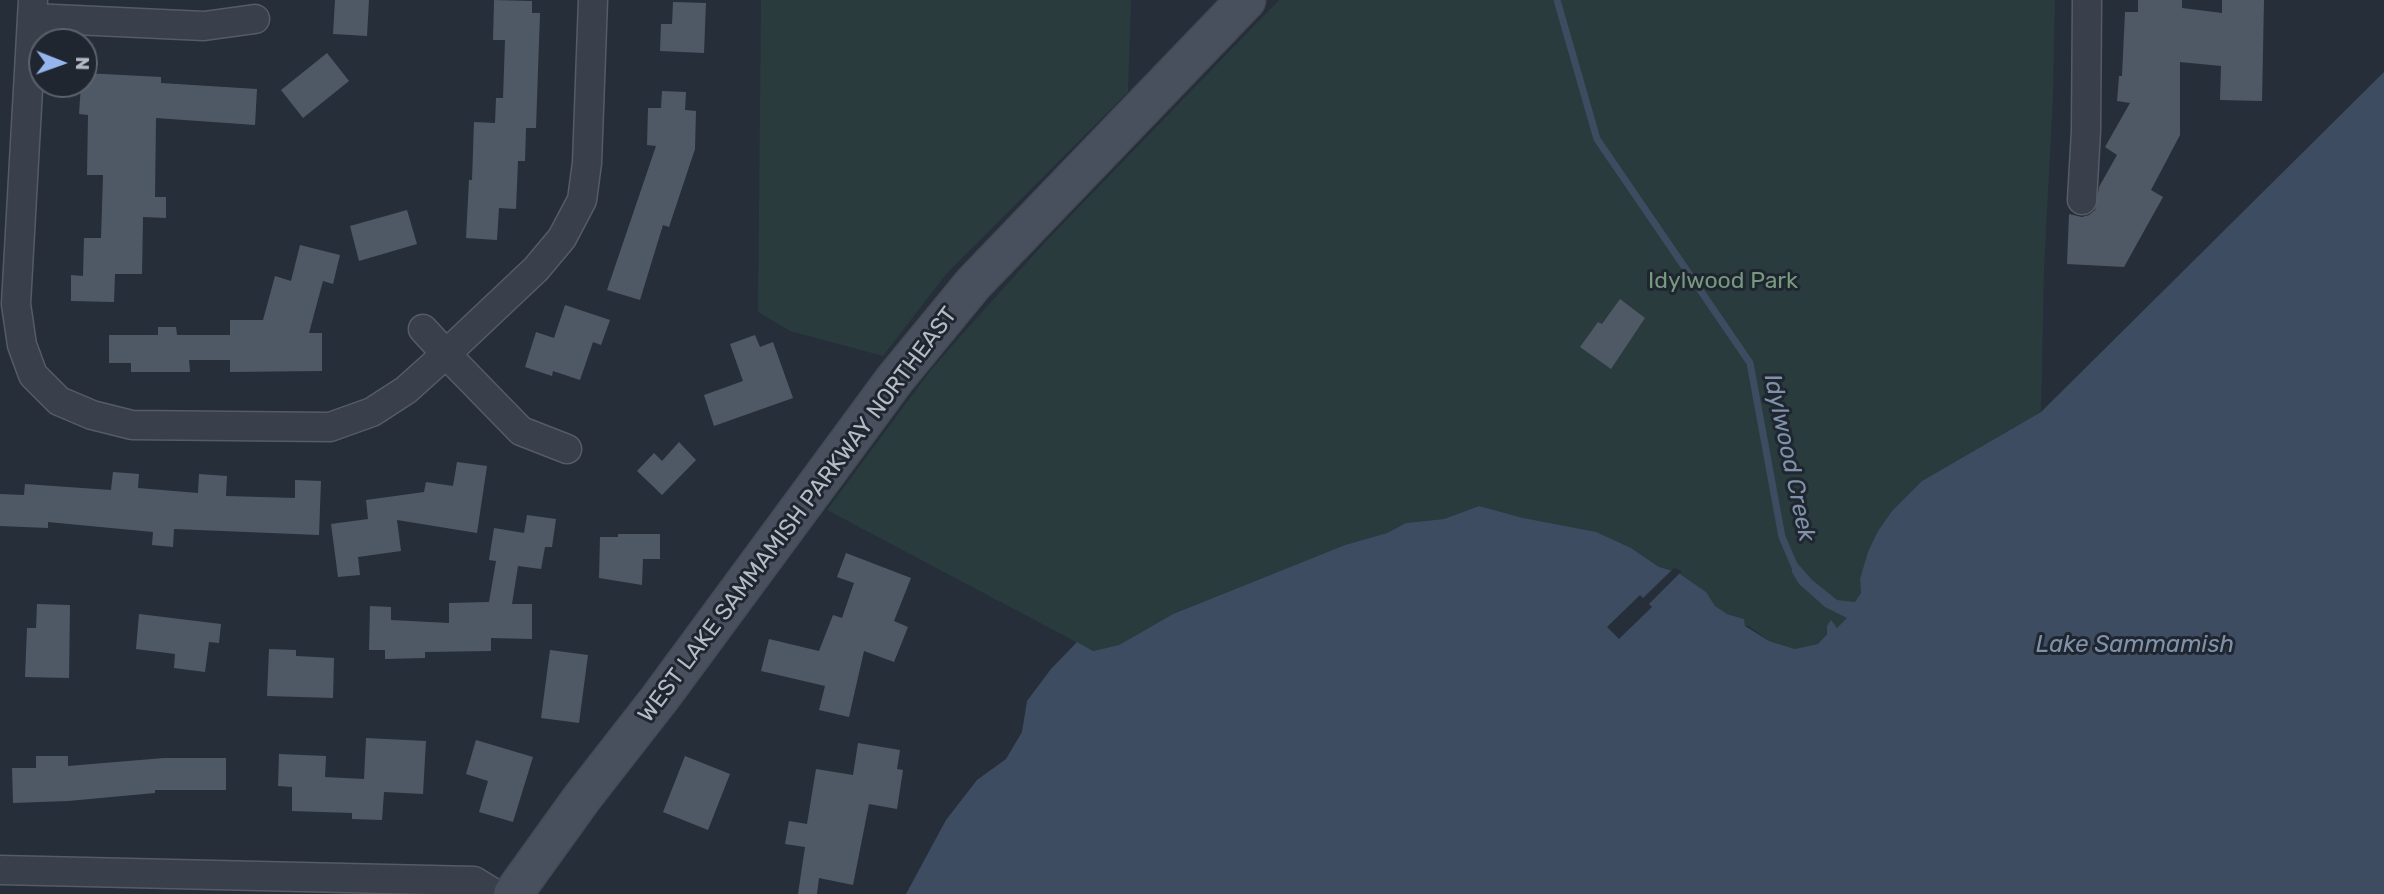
<!DOCTYPE html>
<html>
<head>
<meta charset="utf-8">
<style>
	body { margin:0 }
	#map { position:relative; width:2384px; height:894px; overflow:hidden; background:#262e3a; font-family:Rubik,sans-serif }
	canvas { display:block }
	.north { position:absolute; left:28px; top:28px; width:70px; height:70px; box-sizing:border-box; background:#1f2630; border:2px solid #5b626c; border-radius:50%; rotate:91deg; font-size:19px; font-weight:700; line-height:28px; text-align:center; color:#b5bcc6 }
	.north::after { content:''; display:block; margin:auto; width:24px; height:32px; background:#95b5ec; clip-path:polygon(50% 0,100% 100%,50% 72%,0 100%) }
</style>
</head>
<body>
<div id="map">
<canvas width="2384" height="894"></canvas>
<div class="north">N</div>
</div>
<script>
const ctx = document.querySelector('canvas').getContext('2d');
ctx.lineJoin = 'round';
function paint(path, color) {
  ctx.fillStyle = color;
  ctx.fill(path, 'evenodd');
}
function poly(rows) {
  const path = new Path2D();
  for (const r of rows) {
    path.moveTo(r[0], r[1]);
    for (let i = 2; i < r.length; i += 2) path.lineTo(r[i], r[i + 1]);
  }
  return path;
}
function strokePath(path, color, width, dash) {
  ctx.strokeStyle = color;
  ctx.lineWidth = width;
  ctx.lineCap = dash ? 'butt' : 'round';
  ctx.setLineDash(dash || []);
  ctx.stroke(path);
}
function drawText(font, color, halo, rows, align = 'center') {
  ctx.font = font + ' Rubik,sans-serif';
  ctx.lineWidth = 6;
  ctx.setLineDash([]);
  ctx.textBaseline = 'middle';
  ctx.strokeStyle = halo;
  ctx.fillStyle = color;
  for (const [text, x, y, turn = 0] of rows) {
    ctx.save();
    ctx.translate(x, y);
    ctx.rotate((+turn || 0) * Math.PI / 180);
    ctx.textAlign = isNaN(turn) ? turn : align;
    if (halo) ctx.strokeText(text, 0, 0);
    ctx.fillText(text, 0, 0);
    ctx.restore();
  }
}
const green = poly([
	[761,0,1131,0,1128,92,947,273,883,356,790,331,758,312],
	[1279,0,2055,0,2053,95,2044,269,2041,412,1922,481,1892,511,1878,531,1860,579,1861,593,1848,618,1839,627,1828,631,1818,645,1795,649,1769,641,1749,626,1745,626,1744,619,1727,614,1714,606,1705,592,1677,572,1659,567,1631,548,1479,506,1444,519,1406,523,1387,533,1345,545,1173,614,1119,645,1093,651,827,510,930,371,973,322,1048,239]
]);
const water = poly([
	[2384,72,2384,894,906,894,946,820,977,780,1006,759,1022,732,1027,701,1051,669,1077,642,1093,651,1119,645,1173,614,1345,545,1387,533,1406,523,1444,519,1479,506,1523,518,1596,532,1631,548,1659,567,1677,572,1706,592,1715,606,1727,614,1744,619,1745,626,1769,641,1795,649,1818,644,1827,634,1827,626,1831,620,1837,628,1847,618,1825,607,1799,584,1792,572,1791,560,1799,565,1812,580,1837,600,1855,602,1861,593,1860,579,1868,552,1878,531,1892,511,1922,481,2041,412]
]);
const pier = poly([
	[1674,568,1682,571,1649,604,1652,607,1619,639,1607,627,1640,595,1643,598]
]);
const stream = poly([
	[1557,0,1597,139,1750,363,1782,537,1795,567]
]);
const building = poly([
	[335,0,369,0,367,36,333,34],
	[494,0,532,1,532,13,540,13,536,128,526,128,525,161,518,161,516,209,499,208,497,240,466,238,469,180,472,180,474,122,495,123,496,98,503,98,505,40,493,40],
	[2138,0,2182,0,2182,8,2222,13,2222,0,2264,0,2262,101,2220,100,2221,66,2180,62,2180,135,2151,190,2163,197,2124,267,2067,264,2069,214,2082,217,2089,215,2095,210,2099,187,2117,155,2105,147,2130,103,2117,101,2119,76,2122,76,2125,12,2138,12],
	[673,2,706,3,704,53,660,51,661,24,672,24],
	[327,53,349,81,303,118,281,90],
	[84,73,161,77,161,83,257,89,255,125,156,118,155,197,166,197,166,218,143,217,142,274,115,274,114,302,71,301,71,275,83,276,84,238,101,238,103,175,87,175,88,115,79,114,81,84,84,84],
	[662,91,686,92,685,110,696,111,695,149,669,227,663,225,640,300,607,290,656,146,647,145,648,108,661,108],
	[407,210,417,244,359,261,350,226],
	[300,245,340,255,333,284,323,281,309,333,322,333,322,371,230,372,230,360,189,360,190,372,131,372,131,363,109,363,109,335,158,335,158,327,176,327,177,335,230,335,230,320,263,320,275,276,291,281],
	[1620,299,1645,318,1611,369,1580,347,1598,322,1602,324],
	[565,305,610,320,601,345,593,342,580,380,553,371,552,376,525,367,536,332,554,338],
	[755,335,760,347,773,342,793,398,714,426,704,395,743,381,730,344],
	[679,442,696,460,662,495,637,471,654,453,662,461],
	[457,462,487,466,477,533,397,520,401,551,358,557,360,575,338,577,331,524,368,519,366,500,424,492,426,482,453,486],
	[113,472,139,474,138,488,198,493,199,474,227,476,226,496,295,498,295,480,321,481,319,535,174,529,173,547,152,545,153,532,48,522,48,528,0,526,0,494,24,495,25,484,111,490],
	[527,515,556,519,552,547,545,547,541,569,518,566,512,604,532,604,532,639,491,638,491,651,425,652,425,658,385,659,385,650,369,650,370,606,391,607,391,620,449,623,449,603,489,602,496,561,489,560,494,528,524,533],
	[618,534,660,534,660,559,643,559,642,585,599,578,600,537,618,537],
	[846,553,911,578,894,621,908,627,894,662,864,651,849,717,819,710,825,686,761,671,769,639,819,651,833,615,842,618,854,583,837,577],
	[37,604,70,605,69,678,25,677,27,628,36,628],
	[139,614,221,624,219,643,209,642,205,672,174,668,175,654,136,649],
	[269,649,296,650,296,656,334,658,333,698,267,696],
	[550,650,588,655,579,723,541,718],
	[366,738,426,741,423,794,384,792,382,820,352,819,352,813,292,811,292,787,278,786,279,754,326,756,325,777,364,779],
	[476,740,533,757,513,822,479,812,488,781,466,774],
	[858,743,900,750,897,769,903,770,897,809,869,804,853,885,819,878,817,894,798,894,805,847,785,844,789,821,807,824,816,769,853,775],
	[36,756,68,756,68,766,164,758,226,758,226,790,155,790,155,793,68,801,13,803,12,768,36,768],
	[685,756,730,774,708,830,663,812]
]);
const street = poly([
	[33,0,16,304,22,345,33,375,59,401,92,415,132,425,330,427,372,412,406,390,446,354,521,431,567,449],
	[32,18,204,26,255,19],
	[2082,200,2086,131,2087,0],
	[423,329,446,354,536,269,562,238,582,200,587,163,593,0],
	[0,870,474,881,495,894]
]);
const secondary = poly([
	[513,894,582,798,660,698,895,379,973,284,1246,0]
]);
const parkNames = [
	["Idylwood Park",1723,281]
];
const streetNames = [
	["WEST LAKE SAMMAMISH PARKWAY NORTHEAST",798,515,-53]
];
const waterNames = [
	["Idylwood Creek",1789,458,78],
	["Lake Sammamish",2135,645]
];
paint(green, '#293b3c');
paint(water, '#3e4c61');
paint(pier, '#262e3a');
strokePath(stream, '#3e4c61', 7);
paint(building, '#4f5965');
strokePath(street, '#555c66', 31);
strokePath(secondary, '#434a54', 41);
strokePath(street, '#3a404b', 28);
strokePath(secondary, '#48505d', 38);
drawText('23px', '#76997f', '#1f2630', parkNames);
drawText('23px', '#b5bcc6', '#1f2630', streetNames);
drawText('italic 24px', '#8092aa', '#1f2630', waterNames);
</script>
</body>
</html>
